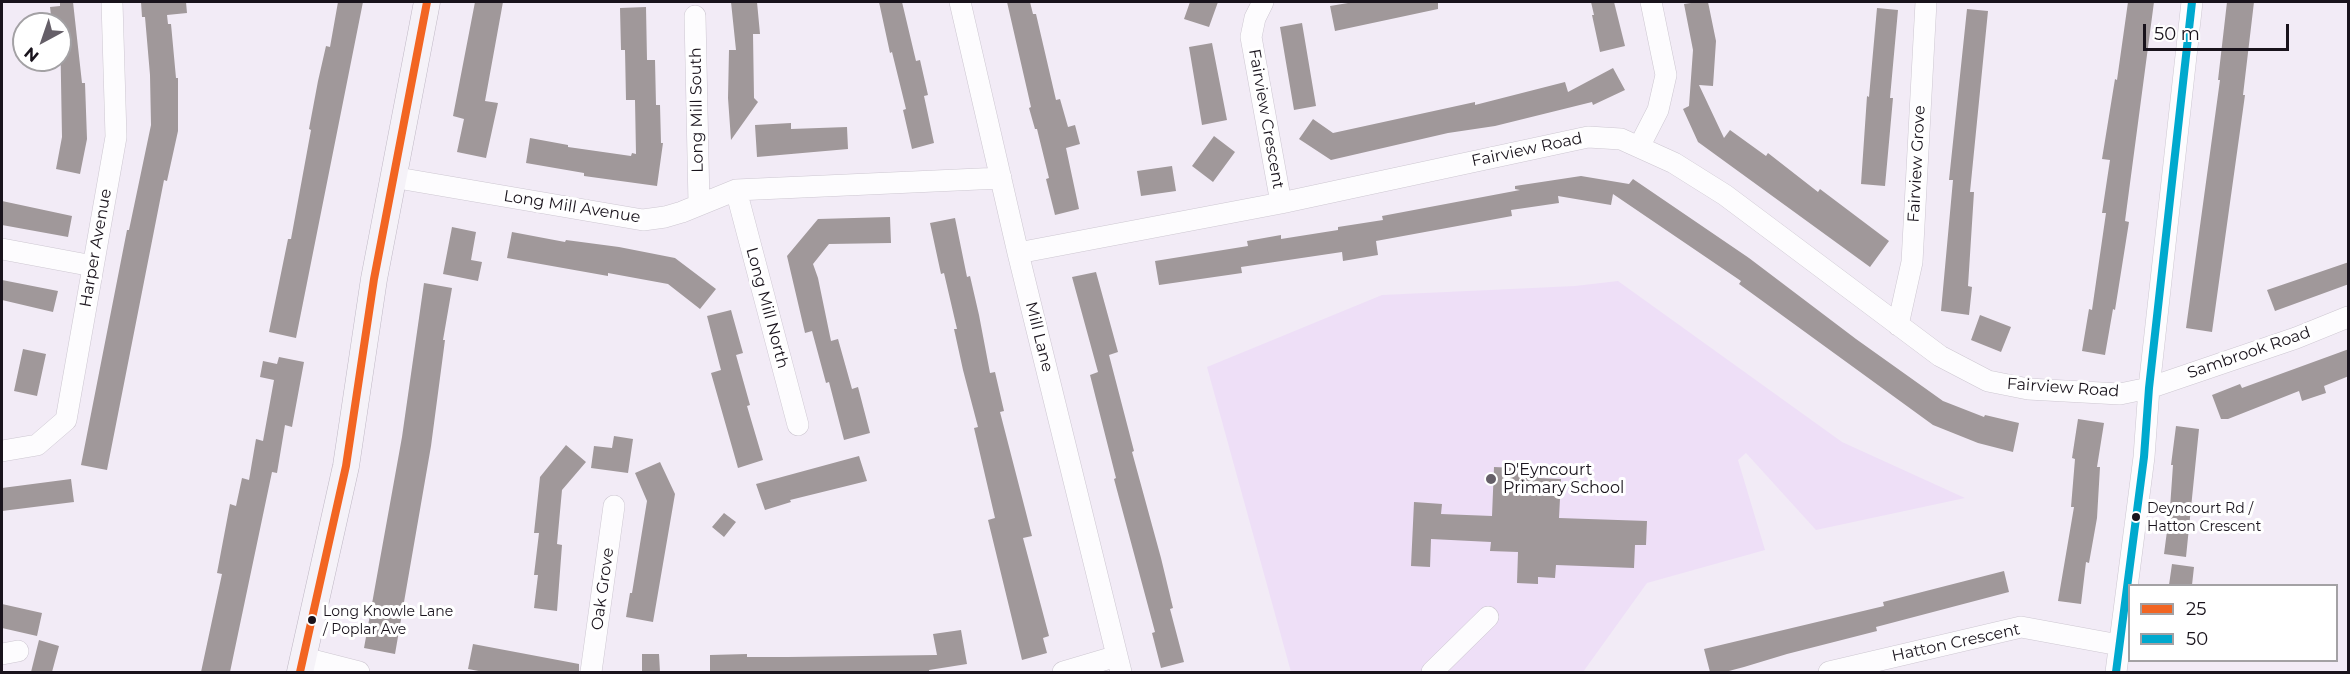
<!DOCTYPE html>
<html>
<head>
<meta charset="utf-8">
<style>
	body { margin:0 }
	#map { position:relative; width:2350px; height:674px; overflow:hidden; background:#f2ebf6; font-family:Montserrat,sans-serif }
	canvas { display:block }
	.frame { position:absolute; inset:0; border:3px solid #19131c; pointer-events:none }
	.legend { position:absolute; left:2128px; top:584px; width:210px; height:78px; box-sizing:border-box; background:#fff; border:2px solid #a3a1a4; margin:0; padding:8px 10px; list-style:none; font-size:18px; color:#19131c }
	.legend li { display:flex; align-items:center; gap:12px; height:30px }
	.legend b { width:30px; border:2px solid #a3a1a4 }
	.north { position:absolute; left:12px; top:12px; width:60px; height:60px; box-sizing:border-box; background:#fff; border:2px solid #a3a1a4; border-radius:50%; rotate:220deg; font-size:16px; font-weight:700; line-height:24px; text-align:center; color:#19131c }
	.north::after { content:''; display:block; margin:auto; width:21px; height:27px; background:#655f68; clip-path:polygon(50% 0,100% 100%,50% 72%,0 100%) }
	.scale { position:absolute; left:2143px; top:24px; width:146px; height:27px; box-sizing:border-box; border:3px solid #19131c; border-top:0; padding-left:8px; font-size:18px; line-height:21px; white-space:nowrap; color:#19131c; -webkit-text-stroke:4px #fff; paint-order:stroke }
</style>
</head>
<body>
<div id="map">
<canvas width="2350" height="674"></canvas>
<div class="frame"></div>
<ul class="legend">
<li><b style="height:8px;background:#f26522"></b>25</li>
<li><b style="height:8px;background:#00a9ce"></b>50</li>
</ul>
<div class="north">N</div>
<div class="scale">50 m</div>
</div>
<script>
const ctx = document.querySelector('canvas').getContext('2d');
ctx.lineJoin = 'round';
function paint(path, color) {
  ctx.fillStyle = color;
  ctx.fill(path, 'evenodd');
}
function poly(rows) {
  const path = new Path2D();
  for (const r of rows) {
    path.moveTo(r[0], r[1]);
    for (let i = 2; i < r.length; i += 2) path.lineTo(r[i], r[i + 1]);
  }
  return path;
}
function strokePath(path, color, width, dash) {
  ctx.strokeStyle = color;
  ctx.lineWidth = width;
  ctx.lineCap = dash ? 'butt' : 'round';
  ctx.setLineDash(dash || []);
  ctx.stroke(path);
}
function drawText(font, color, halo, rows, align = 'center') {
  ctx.font = font + ' Montserrat,sans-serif';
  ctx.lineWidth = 6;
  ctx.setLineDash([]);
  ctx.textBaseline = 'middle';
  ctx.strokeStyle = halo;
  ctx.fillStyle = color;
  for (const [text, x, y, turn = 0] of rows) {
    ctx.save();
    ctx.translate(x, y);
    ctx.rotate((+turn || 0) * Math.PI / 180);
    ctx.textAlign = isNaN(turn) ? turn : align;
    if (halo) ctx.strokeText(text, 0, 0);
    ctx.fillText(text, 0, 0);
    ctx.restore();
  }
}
const built = poly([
	[1618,281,1842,442,1965,498,1816,530,1746,453,1738,460,1765,550,1647,583,1583,672,1291,672,1207,367,1382,295,1575,286]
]);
const building = poly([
	[60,2,73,2,82,83,85,83,87,139,80,174,56,169,62,137,60,24,52,24,50,7,60,6],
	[141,2,186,2,187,13,167,15,168,24,171,24,176,78,178,78,178,131,167,181,164,180,107,470,81,465,127,230,129,230,151,125,150,75,145,17,142,17],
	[338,2,363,2,296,338,269,332,288,239,291,239,311,130,309,129,318,81,326,46,330,47],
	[475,2,503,2,485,101,498,103,486,158,457,152,464,119,453,116],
	[731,2,757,2,760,34,753,34,754,98,758,102,731,140,728,98,729,50,736,50],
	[879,2,902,2,916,61,920,60,928,95,924,96,934,143,912,149,903,110,906,109,892,52,890,53],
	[1007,2,1030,2,1033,14,1036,14,1056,100,1060,99,1068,127,1075,125,1080,144,1066,148,1079,209,1055,215,1046,179,1049,178,1037,129,1035,129,1029,108,1031,107],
	[1190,2,1218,2,1209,27,1184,19],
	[1354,2,1438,2,1438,9,1335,31,1330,6],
	[1591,2,1614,2,1625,46,1600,52,1592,15,1594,15],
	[1698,2,1708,2,1716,41,1713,86,1699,85,1724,138,1730,130,1766,156,1768,153,1818,192,1820,189,1889,241,1870,267,1698,142,1683,109,1689,106,1693,50,1684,4],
	[2128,2,2154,2,2125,221,2129,222,2115,310,2113,309,2105,355,2082,351,2089,309,2092,310,2106,213,2102,213,2110,160,2102,159,2115,79,2117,80],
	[2227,2,2254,2,2243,95,2245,95,2212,332,2186,328,2220,80,2218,80],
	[646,7,647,60,655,60,656,105,660,105,661,143,663,143,657,186,584,176,584,173,526,163,530,138,568,145,568,147,631,156,632,153,636,154,635,100,626,100,625,50,621,50,620,8],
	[1877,8,1898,10,1890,98,1893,98,1885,186,1861,184,1867,96,1869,97],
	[1967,9,1988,11,1970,192,1974,192,1968,286,1972,287,1969,315,1941,311,1953,180,1949,180],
	[1302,23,1316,106,1294,110,1280,27],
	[1212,43,1227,120,1202,125,1189,47],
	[1613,68,1625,90,1593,105,1592,102,1495,126,1448,133,1331,160,1299,139,1313,119,1333,133,1475,102,1475,105,1565,82,1568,92],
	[791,123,791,129,847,127,848,149,757,157,755,125],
	[1214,136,1235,152,1213,182,1192,166],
	[1172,166,1176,191,1141,196,1137,171],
	[1581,176,1629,184,1633,179,1749,258,1856,339,1943,401,1984,417,1985,415,2019,423,2013,452,1978,443,1933,425,1739,284,1741,281,1613,194,1611,205,1558,196,1559,203,1511,210,1512,216,1376,241,1378,255,1343,261,1342,252,1241,267,1242,273,1159,285,1155,261,1248,246,1247,241,1281,235,1281,239,1338,230,1338,227,1383,220,1382,216,1520,190,1515,189,1515,186],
	[2,201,72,216,68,237,2,225],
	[890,217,891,243,829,244,813,264,818,278,831,341,838,339,852,389,858,387,870,433,844,440,829,382,826,383,812,331,805,333,787,256,818,219],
	[955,218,967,277,970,276,979,315,990,373,995,372,1004,411,1000,412,1032,536,1023,538,1049,636,1043,638,1047,653,1022,660,988,520,995,518,974,428,978,427,963,370,954,329,957,329,944,273,941,274,930,223],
	[452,227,476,232,471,260,482,262,478,281,443,274],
	[512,232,565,242,566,240,619,247,675,258,716,289,700,309,668,284,608,273,608,276,507,258],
	[2349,262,2349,284,2275,311,2267,290],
	[1096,272,1118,352,1109,355,1134,451,1132,452,1161,558,1173,608,1170,609,1184,662,1161,668,1152,633,1155,632,1114,479,1116,478,1090,375,1098,372,1072,277],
	[2,280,58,291,53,312,2,300],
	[424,283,452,288,443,340,445,340,431,446,395,654,364,648,402,437],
	[731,310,743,353,736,355,750,405,747,406,763,460,738,468,711,373,721,370,707,316],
	[1980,315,2011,327,2001,352,1971,340],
	[23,349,46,354,37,396,14,391],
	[2349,349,2349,376,2324,386,2326,393,2302,401,2299,391,2228,419,2221,419,2212,395,2240,384,2242,388],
	[279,357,304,362,292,427,285,425,277,473,272,472,230,672,201,672,222,574,217,573,230,504,236,506,242,478,249,480,256,439,263,441,274,380,260,377,263,361,277,364],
	[2078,419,2104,423,2097,467,2100,467,2097,518,2089,563,2086,562,2081,604,2058,601,2074,507,2071,507,2075,459,2072,458],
	[2176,426,2199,429,2186,557,2164,554,2170,508,2173,465,2171,465],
	[614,436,633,439,628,473,591,468,594,446,612,448],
	[566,445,586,462,562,490,557,544,562,545,557,611,534,608,538,575,534,575,539,533,534,533,540,477],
	[859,456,867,481,790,500,791,502,765,510,756,484],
	[660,462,675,494,653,622,626,617,630,593,632,593,647,501,635,473],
	[1494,467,1538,469,1538,478,1561,479,1559,518,1647,521,1646,545,1635,545,1634,568,1556,565,1555,578,1538,577,1538,584,1517,583,1518,552,1490,551,1491,542,1431,539,1430,567,1411,566,1414,502,1442,504,1441,514,1492,516],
	[71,479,74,502,2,511,2,488],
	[724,513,736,522,724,537,712,527],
	[2172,564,2194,567,2192,585,2169,585],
	[2004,571,2009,592,1876,627,1877,631,1787,654,1744,667,1725,672,1710,672,1704,649,1884,606,1883,602],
	[2,604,42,613,37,636,2,628],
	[961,630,967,664,929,670,929,672,710,672,710,655,747,654,747,657,788,657,937,655,933,634],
	[39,640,59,646,52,672,31,672],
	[473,644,579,664,579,672,484,672,468,669],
	[642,654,659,654,660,672,642,672]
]);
const minor = poly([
	[960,2,1018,253,1121,672],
	[1263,2,1255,18,1251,37,1281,203],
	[695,16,699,204],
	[1639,147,1658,110,1666,75,1651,2],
	[392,177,643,220,665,217,682,212,736,190,1001,178],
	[736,190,798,425],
	[2,249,93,266],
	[1018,253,1281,203,1588,137,1621,139,1674,163,1725,195,1940,356,1988,381,2028,389,2120,394,2149,388,2296,338,2348,317],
	[1898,325,1912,262,1926,2],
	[2,451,37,445,66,420,116,137,112,2],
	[2,654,18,651],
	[304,658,359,672],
	[591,672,614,506],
	[1063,672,1117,656],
	[1432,672,1488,617],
	[1829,672,2021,627,2119,645],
	[2116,672,2144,457,2149,388,2192,2]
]);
const major = poly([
	[300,672,346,466,374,279,427,2]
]);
const bus1 = poly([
	[300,672,346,466,374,279,427,2]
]);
const bus2 = poly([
	[2116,672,2144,457,2149,388,2192,2]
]);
const markers = [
	[1491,479,6,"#655f68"],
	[2136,517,5,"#19131c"],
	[312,620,5,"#19131c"]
];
const busNames = [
	["Deyncourt Rd /",2147,509],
	["Hatton Crescent",2147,527],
	["Long Knowle Lane",323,612],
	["/ Poplar Ave",323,630]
];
const streetNames = [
	["Long Mill South",697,110,-91],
	["Fairview Crescent",1266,119,80],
	["Fairview Road",1527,150,-12],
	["Fairview Grove",1917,164,-87],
	["Long Mill Avenue",572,207,9],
	["Harper Avenue",96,248,-80],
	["Long Mill North",767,308,75],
	["Mill Lane",1039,337,76],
	["Sambrook Road",2249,353,-19],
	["Fairview Road",2063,388,4],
	["Oak Grove",603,589,-82],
	["Hatton Crescent",1956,643,-12]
];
const poiNames = [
	["D'Eyncourt",1503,470],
	["Primary School",1503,488]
];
paint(built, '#eedff7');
paint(building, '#a0989a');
strokePath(minor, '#cdc7d1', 22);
strokePath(major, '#bfb7c4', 27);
strokePath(minor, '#fdfcfe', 21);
strokePath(major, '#f5f2f8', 26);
strokePath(bus1, '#f26522', 8);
strokePath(bus2, '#00a9ce', 8);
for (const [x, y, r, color] of markers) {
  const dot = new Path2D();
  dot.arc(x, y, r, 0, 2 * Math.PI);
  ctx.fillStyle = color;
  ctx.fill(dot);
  strokePath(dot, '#fff', 2);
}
drawText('14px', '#19131c', '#fff', busNames, 'left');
drawText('16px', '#19131c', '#fff', streetNames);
drawText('16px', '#19131c', '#fff', poiNames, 'left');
</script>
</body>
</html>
